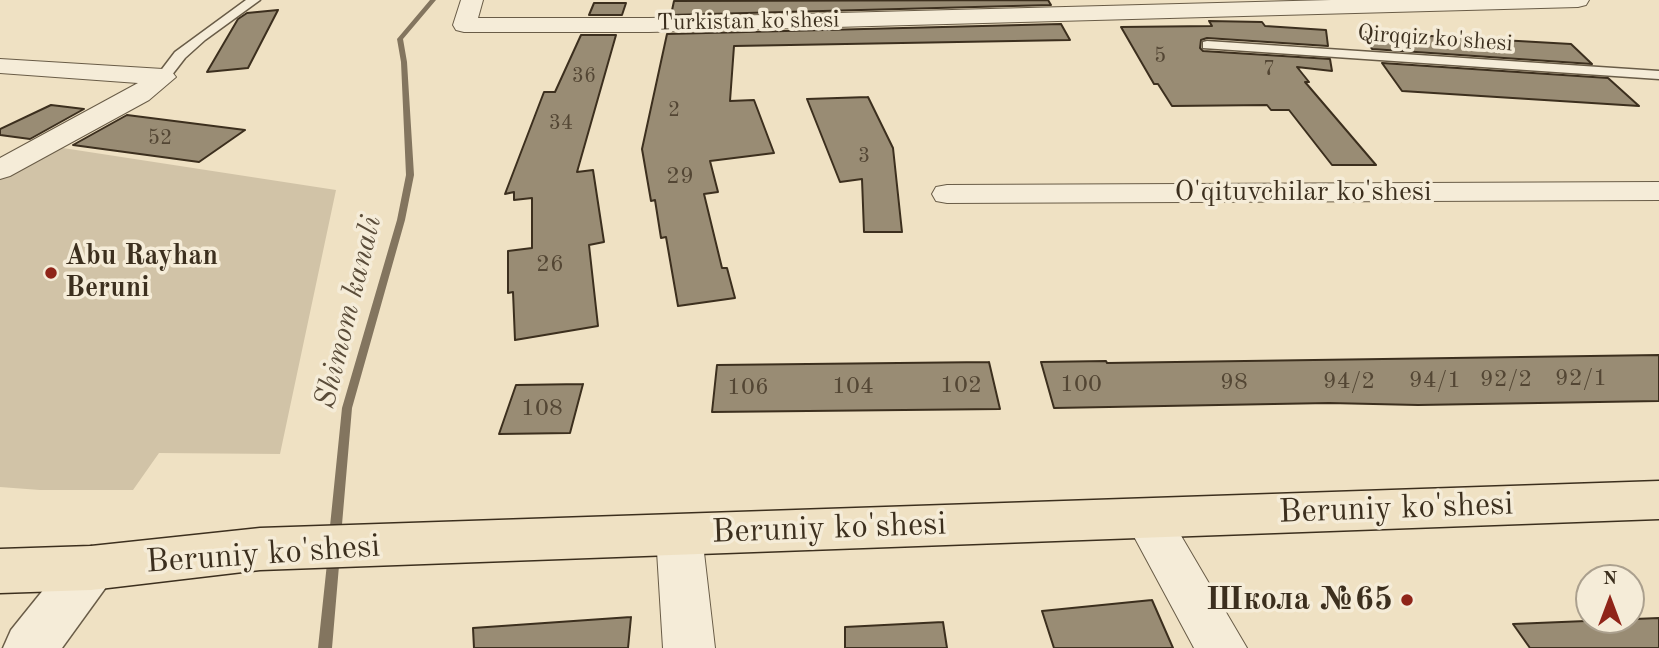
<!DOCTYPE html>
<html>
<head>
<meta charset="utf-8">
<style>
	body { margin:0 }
	#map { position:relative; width:1659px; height:648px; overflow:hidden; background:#efe1c3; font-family:"Old Standard TT",serif }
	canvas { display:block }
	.north { position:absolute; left:1575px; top:564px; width:70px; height:70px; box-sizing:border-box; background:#f5ecd8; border:2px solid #aba08e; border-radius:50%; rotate:0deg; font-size:19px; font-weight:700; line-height:28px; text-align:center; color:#3c2f1e }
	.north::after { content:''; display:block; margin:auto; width:24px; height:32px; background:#8f2418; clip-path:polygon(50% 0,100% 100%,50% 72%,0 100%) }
</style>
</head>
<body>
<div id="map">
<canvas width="1659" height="648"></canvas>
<div class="north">N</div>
</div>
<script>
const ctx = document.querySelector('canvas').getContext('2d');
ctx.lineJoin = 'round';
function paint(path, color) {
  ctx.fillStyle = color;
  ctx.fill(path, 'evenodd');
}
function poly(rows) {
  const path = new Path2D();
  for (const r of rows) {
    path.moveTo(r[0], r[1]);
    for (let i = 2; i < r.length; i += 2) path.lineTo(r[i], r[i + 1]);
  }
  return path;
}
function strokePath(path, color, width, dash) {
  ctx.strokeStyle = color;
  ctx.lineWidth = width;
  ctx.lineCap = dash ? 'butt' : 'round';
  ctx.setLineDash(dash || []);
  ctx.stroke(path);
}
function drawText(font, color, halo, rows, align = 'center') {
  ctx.font = font + ' "Old Standard TT",serif';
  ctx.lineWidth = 7;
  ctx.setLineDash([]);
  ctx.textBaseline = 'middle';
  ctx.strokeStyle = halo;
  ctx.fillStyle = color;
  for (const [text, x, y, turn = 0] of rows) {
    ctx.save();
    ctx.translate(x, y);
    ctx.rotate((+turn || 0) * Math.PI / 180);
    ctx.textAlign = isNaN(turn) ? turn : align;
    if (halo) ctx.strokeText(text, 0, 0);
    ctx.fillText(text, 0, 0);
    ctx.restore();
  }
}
const green = poly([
	[50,146,336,190,280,454,159,453,133,490,40,490,0,487,0,174]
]);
const stream = poly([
	[430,0,436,0,403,39,407,62,414,175,405,220,352,408,341,536,339,540,335,541,331,540,329,536,342,408,397,220,406,175,401,62,397,39,430,0],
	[334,549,338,550,340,554,332,648,318,648,328,554,330,550,334,549]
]);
const building = poly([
	[1048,0,1051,5,671,15,674,1,1048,0],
	[594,3,626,3,622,15,589,15,594,3],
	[278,10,248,68,207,72,238,19,247,13,278,10],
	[1209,21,1262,22,1265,26,1326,30,1328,46,1207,38,1201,40,1200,48,1203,51,1330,59,1332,71,1297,67,1309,82,1305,82,1376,165,1332,165,1289,110,1271,110,1267,105,1172,106,1158,84,1154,84,1121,27,1212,26,1209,21],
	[1061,24,1070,40,734,46,730,101,754,100,774,153,710,161,718,192,704,194,722,268,727,268,735,298,678,306,666,237,661,238,655,200,651,201,642,149,667,34,1061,24],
	[1360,32,1571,44,1592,64,1372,49,1360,32],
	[581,35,616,35,577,172,593,170,604,242,589,245,598,326,515,340,513,292,508,293,508,251,532,248,532,198,514,200,514,192,505,194,544,92,555,92,581,35],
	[1382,63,1608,78,1639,106,1402,91,1382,63],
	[868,97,893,148,902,232,864,232,862,179,840,182,807,99,868,97],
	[51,105,84,109,30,139,0,135,0,129,51,105],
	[127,115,245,130,199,162,73,145,127,115],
	[1659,355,1659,401,1418,405,1329,403,1054,408,1041,362,1106,361,1107,363,1659,355],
	[989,362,1000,409,712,412,717,365,989,362],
	[583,384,570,433,499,434,516,385,583,384],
	[1152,600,1173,648,1054,648,1042,611,1152,600],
	[631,617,628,648,474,648,473,628,631,617],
	[1659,618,1659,648,1530,648,1513,624,1659,618],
	[943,622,947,648,845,648,845,627,943,622]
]);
const service = poly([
	[246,0,260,0,205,40,185,58,168,80,158,80,156,77,175,52,246,0],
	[1207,41,1659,71,1659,79,1203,48,1203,42,1207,41]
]);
const minor = poly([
	[461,0,483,0,478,18,649,18,1331,0,1589,0,1586,5,1578,7,649,32,464,32,456,30,453,25,461,0],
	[0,59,163,69,172,72,176,77,149,100,10,176,0,179,0,158,138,83,0,73,0,59],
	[1659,182,1659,200,947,203,936,201,932,194,936,187,947,185,1659,182],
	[1147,499,1163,505,1247,648,1194,648,1124,518,1131,505,1147,499],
	[679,516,695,521,702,535,715,648,663,648,656,535,663,521,679,516]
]);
const tertiary = poly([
	[91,546,109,553,116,568,109,583,62,648,3,648,11,630,73,553,91,546]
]);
const primary = poly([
	[1659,481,1659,519,260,570,91,590,0,593,0,549,91,546,260,528,1659,481]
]);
const markers = [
	[51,273,7,"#8f2418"],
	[1407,600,7,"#8f2418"]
];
const farNumbernames = [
	["5",1160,56],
	["7",1269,69],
	["36",584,76],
	["2",674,110],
	["34",561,123],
	["52",160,138],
	["3",864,156]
];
const farStreetnames = [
	["Turkistan ko'shesi",748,22,-1],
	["Qirqqiz ko'shesi",1435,39,4]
];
const numberNames = [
	["29",680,177],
	["26",550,265],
	["92/1",1581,379],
	["92/2",1506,380],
	["94/1",1435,381],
	["94/2",1349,382],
	["98",1234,383],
	["100",1081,385],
	["102",961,386],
	["104",853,387],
	["106",748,388],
	["108",542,409]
];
const streetNames = [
	["O'qituvchilar ko'shesi",1303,193]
];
const poiNames = [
	["Abu Rayhan",65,257],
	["Beruni",65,289]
];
const waterNames = [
	["Shimom kanali",349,312,-76]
];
const nearStreetnames = [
	["Beruniy ko'shesi",1396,509,-2],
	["Beruniy ko'shesi",829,529,-2],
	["Beruniy ko'shesi",263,555,-4]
];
const nearPoinames = [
	["Школа №65",1393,600]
];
paint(green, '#d1c3a7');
paint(stream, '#83755f');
paint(building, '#998c74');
strokePath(building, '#3c2f1e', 2);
strokePath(service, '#695c47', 3);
strokePath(minor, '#695c47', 2);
strokePath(tertiary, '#695c47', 3);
strokePath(primary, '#3c2f1e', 3);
paint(service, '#f5ecd8');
paint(minor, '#f5ecd8');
paint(tertiary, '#f5ecd8');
paint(primary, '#efe1c3');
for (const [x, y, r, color] of markers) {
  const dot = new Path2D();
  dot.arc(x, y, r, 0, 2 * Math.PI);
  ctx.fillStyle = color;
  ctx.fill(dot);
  strokePath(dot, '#f5ecd8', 2.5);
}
drawText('21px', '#534634', null, farNumbernames);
drawText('23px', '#3c2f1e', '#f5ecd8', farStreetnames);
drawText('24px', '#534634', null, numberNames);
drawText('28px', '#3c2f1e', '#f5ecd8', streetNames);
drawText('bold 28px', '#3c2f1e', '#f5ecd8', poiNames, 'left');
drawText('italic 30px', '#5a4c39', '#f5ecd8', waterNames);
drawText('33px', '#3c2f1e', '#f5ecd8', nearStreetnames);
drawText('bold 33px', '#3c2f1e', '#f5ecd8', nearPoinames, 'right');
</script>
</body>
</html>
